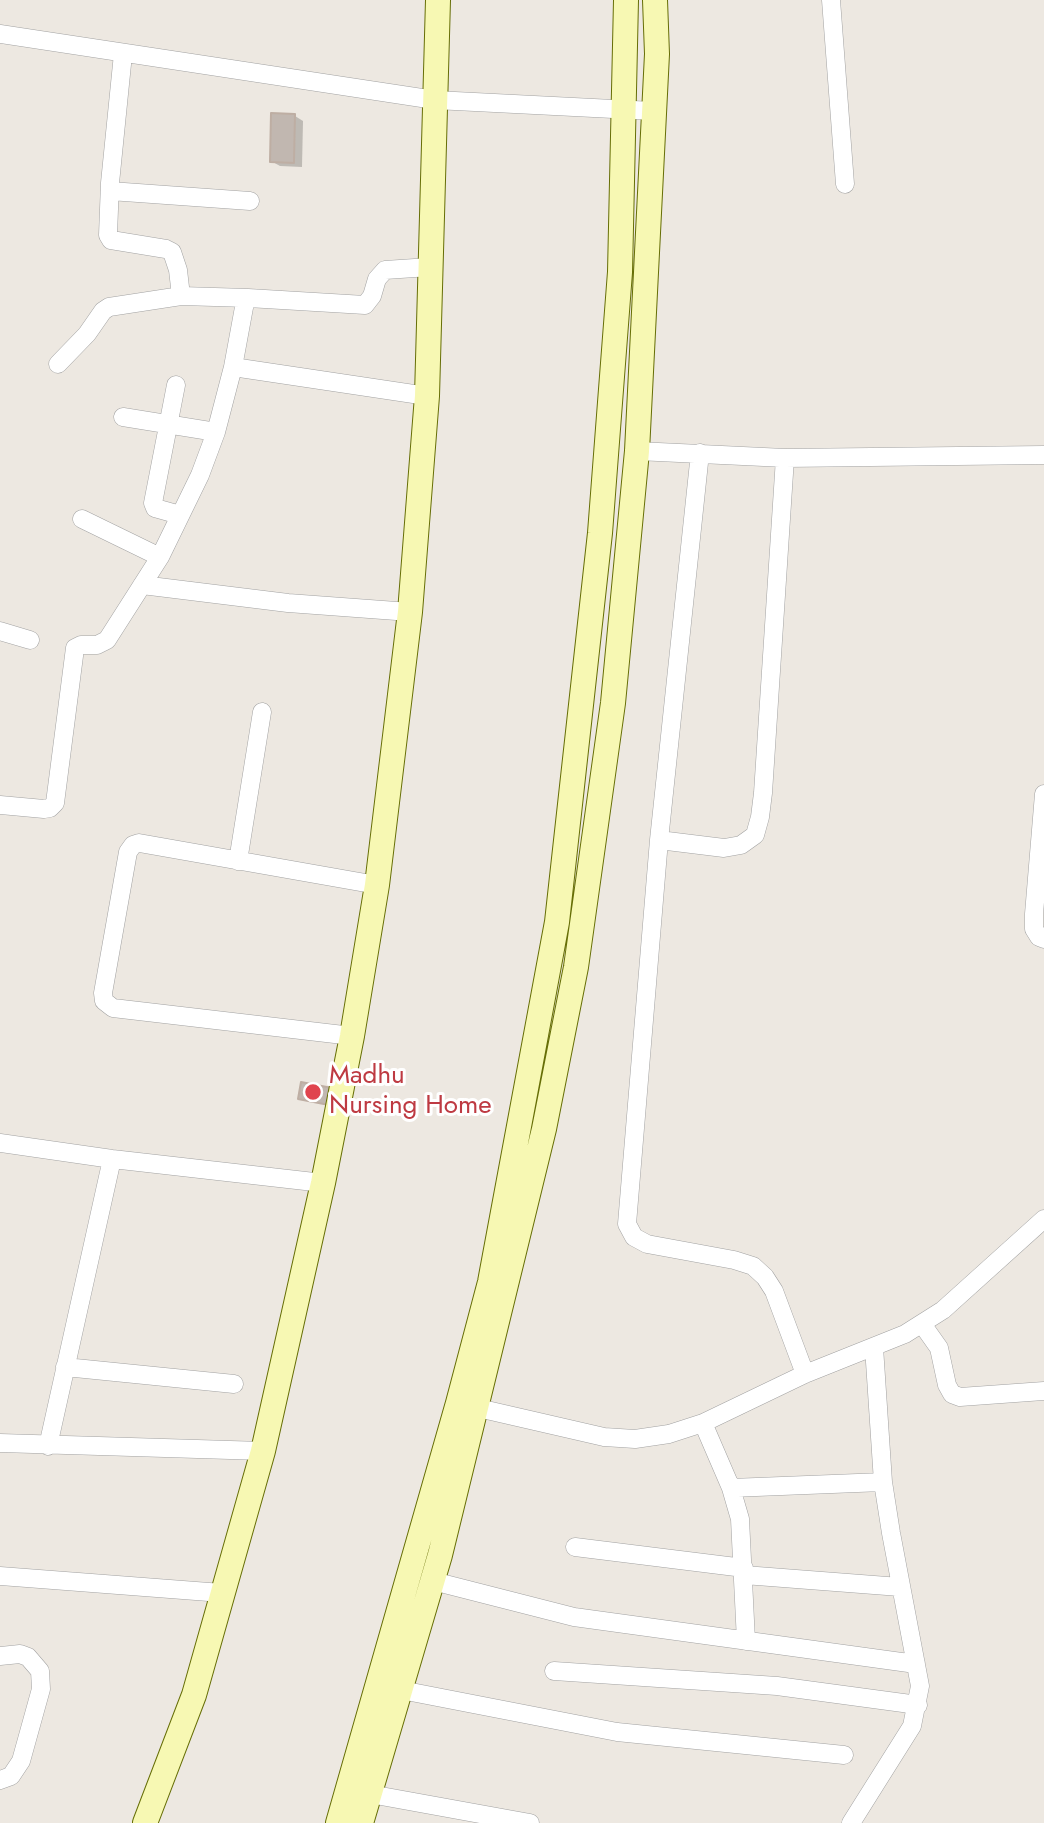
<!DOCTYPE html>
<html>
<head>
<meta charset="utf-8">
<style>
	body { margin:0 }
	canvas { display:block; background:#ede8e1 }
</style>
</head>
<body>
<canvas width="1044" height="1823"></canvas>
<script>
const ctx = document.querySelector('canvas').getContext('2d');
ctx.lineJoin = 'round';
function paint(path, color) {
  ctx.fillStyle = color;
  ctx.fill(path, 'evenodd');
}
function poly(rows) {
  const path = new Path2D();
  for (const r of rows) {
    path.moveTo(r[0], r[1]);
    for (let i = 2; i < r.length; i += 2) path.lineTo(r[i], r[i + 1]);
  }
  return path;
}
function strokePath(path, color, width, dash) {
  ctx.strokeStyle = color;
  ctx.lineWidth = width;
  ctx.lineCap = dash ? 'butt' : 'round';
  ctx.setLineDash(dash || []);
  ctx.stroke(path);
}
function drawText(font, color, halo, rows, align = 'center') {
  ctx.font = font + ' Jost,sans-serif';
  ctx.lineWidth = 6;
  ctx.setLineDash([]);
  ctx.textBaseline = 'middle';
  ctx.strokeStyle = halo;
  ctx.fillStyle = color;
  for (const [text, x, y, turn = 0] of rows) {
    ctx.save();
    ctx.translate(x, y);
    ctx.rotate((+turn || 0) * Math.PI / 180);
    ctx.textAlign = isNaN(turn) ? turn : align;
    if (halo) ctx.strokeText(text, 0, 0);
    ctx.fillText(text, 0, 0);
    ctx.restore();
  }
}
const shadow = poly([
	[295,116,303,121,302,167,280,166,271,161]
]);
const building = poly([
	[271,113,295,114,294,163,270,162,271,113],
	[301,1082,332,1088,329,1105,298,1099,301,1082]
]);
const street = poly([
	[831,0,845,184],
	[0,34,435,100,653,111],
	[123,54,110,183,108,235,111,240,166,249,172,252,178,270,181,296],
	[110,191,250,201],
	[58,364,87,334,103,311,109,307,181,296,248,298],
	[233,367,245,302,248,298,365,305,372,296,377,279,385,270,430,267],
	[176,385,153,503,155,508,180,515],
	[123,417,216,432],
	[637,451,785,458,1044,455],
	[700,453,659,840,627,1224,634,1237,647,1244,734,1260,753,1266,765,1277,774,1291,805,1374],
	[82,519,160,557],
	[142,585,288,603,410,612],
	[0,631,30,640],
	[1044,794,1034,914,1034,929,1039,937,1044,939],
	[0,805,44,809,50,808,55,803,75,648,81,645,97,645,107,640,160,557,200,475,216,432,233,367,427,396],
	[659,840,724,848,741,845,755,835,760,817,763,793,785,458],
	[238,861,262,712],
	[352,1036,113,1008,104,1001,103,993,128,852,133,845,139,843,377,885],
	[0,1143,112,1159,323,1183],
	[922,1324,939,1348,947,1385,952,1394,960,1397,1044,1391],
	[65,1367,234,1384],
	[465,1405,604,1437,635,1439,669,1434,703,1423,805,1374,905,1334,943,1310,1044,1219],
	[703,1423,731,1488,740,1519,746,1641],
	[0,1443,263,1451],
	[48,1446,112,1159],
	[731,1488,883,1482],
	[575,1547,744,1568],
	[744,1575,900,1587],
	[0,1576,222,1593],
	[433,1581,574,1617,916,1664],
	[0,1656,20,1654,28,1657,40,1671,41,1689,21,1761,11,1776,0,1780],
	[554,1671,777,1686,918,1705],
	[401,1690,617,1732,844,1755],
	[370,1794,530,1823],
	[851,1823,912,1726,920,1686,891,1533,883,1482,874,1347]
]);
const secondary = poly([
	[145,1823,194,1695,263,1451,323,1183,352,1036,377,885,410,612,427,396,438,0],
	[338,1823,458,1403,490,1282,557,922,600,533,620,272,626,0],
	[361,1823,440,1555,544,1129,576,967,613,703,637,451,657,54,655,0]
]);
const markers = [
	[313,1092,9,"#e0444e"]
];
const healthNames = [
	["Madhu",329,1077],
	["Nursing Home",329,1107]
];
paint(shadow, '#0003');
paint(building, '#c1b7b0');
strokePath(building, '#beaea3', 2);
strokePath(street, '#a2a2a2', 19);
strokePath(secondary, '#666e06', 26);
strokePath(street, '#fff', 18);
strokePath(secondary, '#f7f8b3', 24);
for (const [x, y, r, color] of markers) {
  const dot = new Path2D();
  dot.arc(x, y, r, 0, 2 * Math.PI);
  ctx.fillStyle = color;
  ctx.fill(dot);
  strokePath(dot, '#fff', 2.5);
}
drawText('26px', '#be3a42', '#fff', healthNames, 'left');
</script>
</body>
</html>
